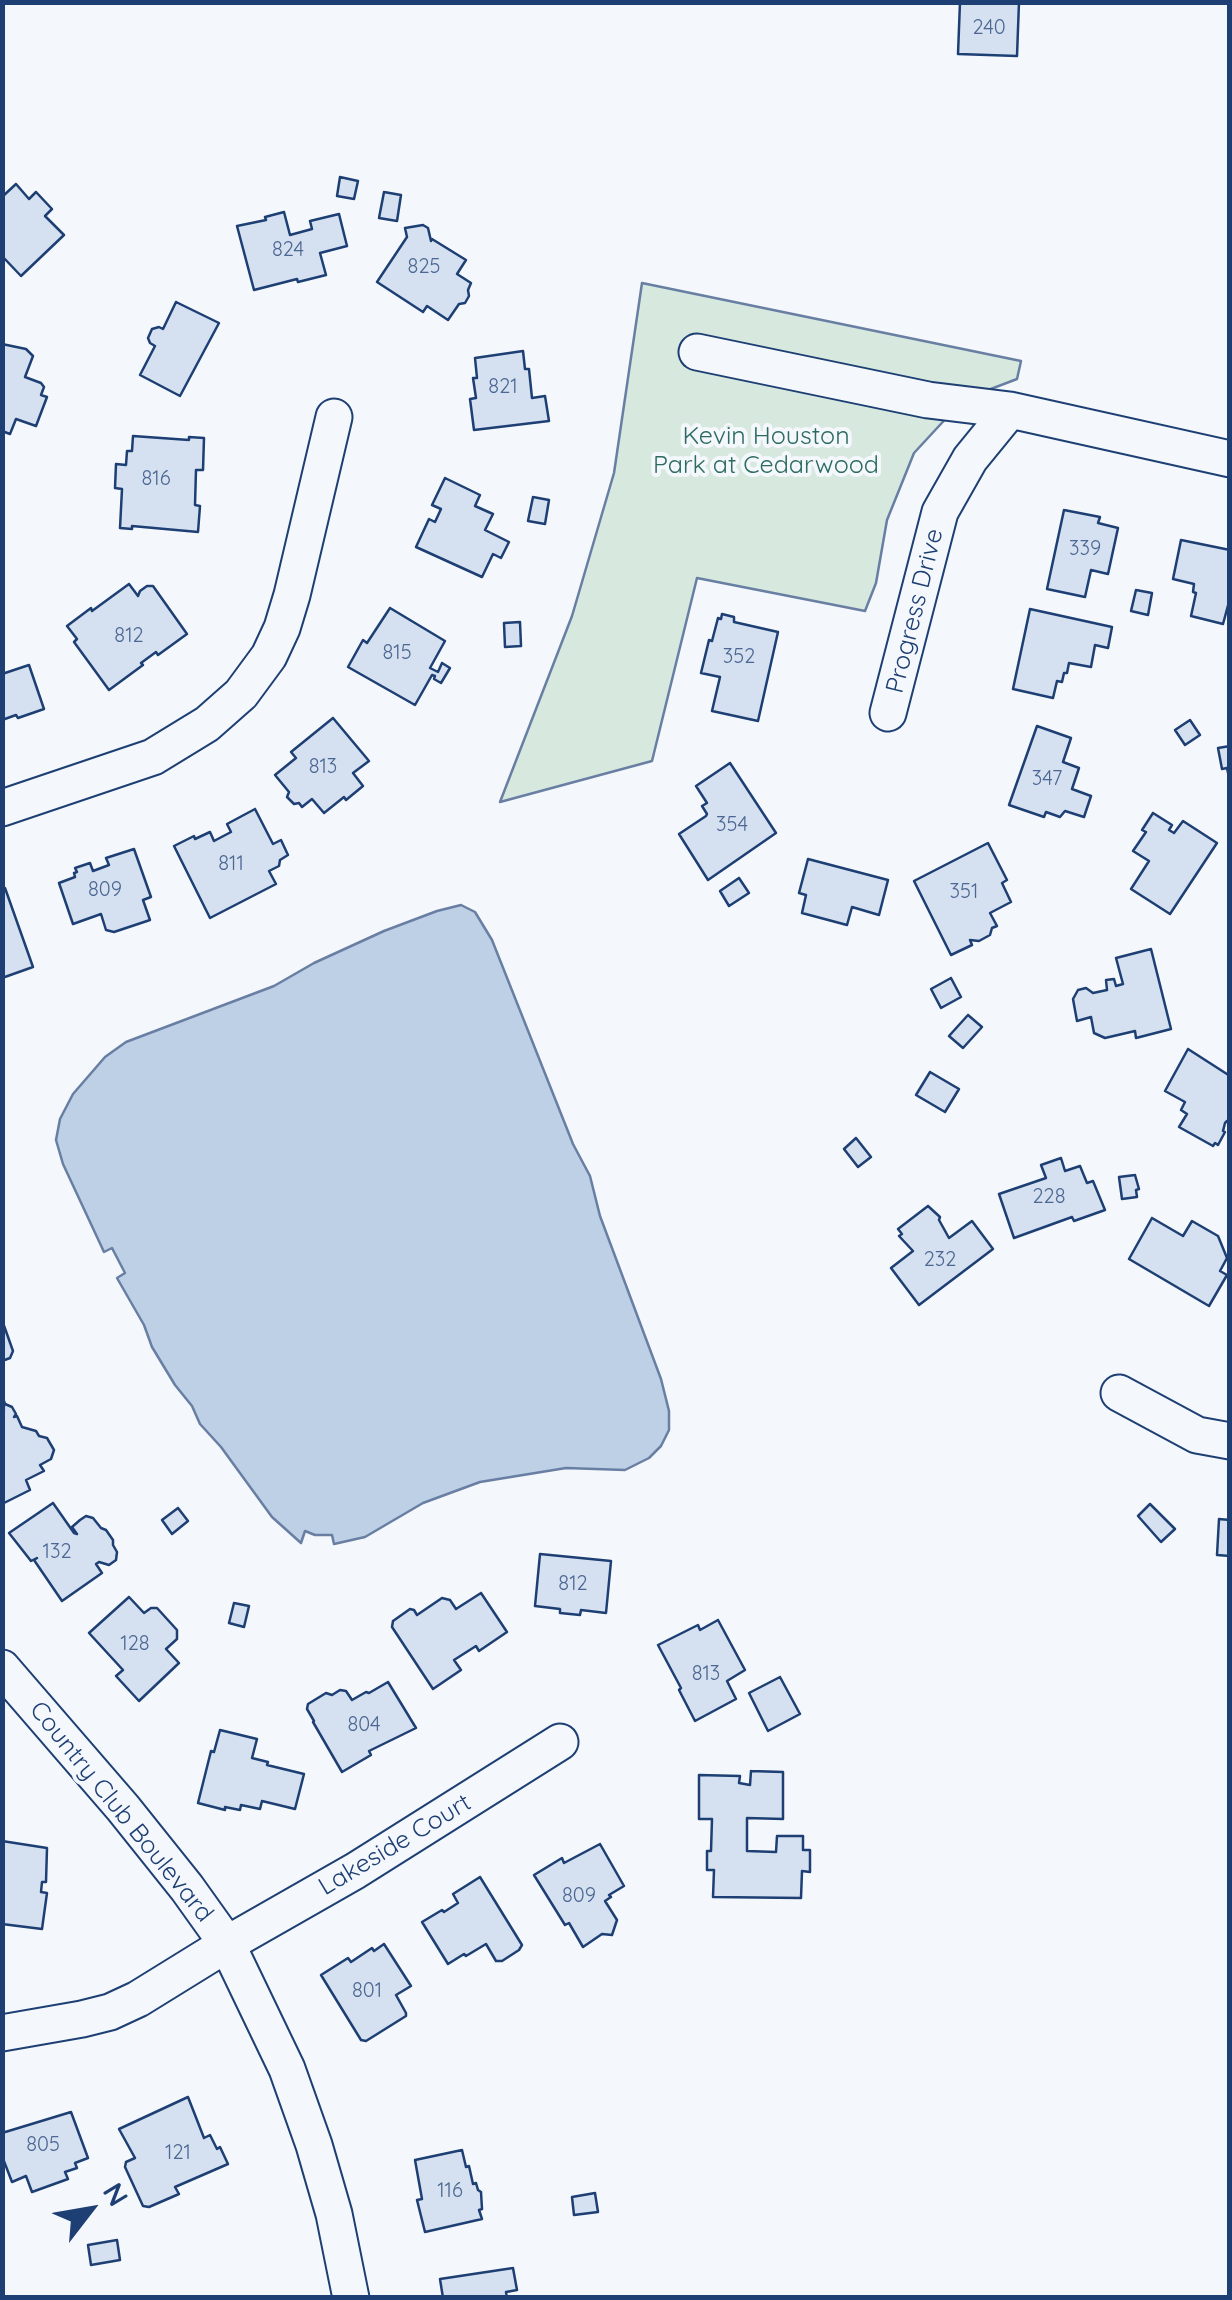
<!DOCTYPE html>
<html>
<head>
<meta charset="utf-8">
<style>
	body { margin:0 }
	#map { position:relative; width:1232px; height:2300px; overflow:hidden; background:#f4f7fb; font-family:Quicksand,sans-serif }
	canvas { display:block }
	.frame { position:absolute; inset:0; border:5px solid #1d3f73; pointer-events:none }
	.north { position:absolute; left:40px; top:2160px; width:100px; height:100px; -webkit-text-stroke:8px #f4f7fb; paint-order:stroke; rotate:59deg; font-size:28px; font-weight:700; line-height:40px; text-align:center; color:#1d3f73 }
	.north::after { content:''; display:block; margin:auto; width:35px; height:45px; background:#1d3f73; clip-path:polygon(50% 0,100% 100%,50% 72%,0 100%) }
</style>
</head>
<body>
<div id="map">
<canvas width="1232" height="2300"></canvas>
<div class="frame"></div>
<div class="north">N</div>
</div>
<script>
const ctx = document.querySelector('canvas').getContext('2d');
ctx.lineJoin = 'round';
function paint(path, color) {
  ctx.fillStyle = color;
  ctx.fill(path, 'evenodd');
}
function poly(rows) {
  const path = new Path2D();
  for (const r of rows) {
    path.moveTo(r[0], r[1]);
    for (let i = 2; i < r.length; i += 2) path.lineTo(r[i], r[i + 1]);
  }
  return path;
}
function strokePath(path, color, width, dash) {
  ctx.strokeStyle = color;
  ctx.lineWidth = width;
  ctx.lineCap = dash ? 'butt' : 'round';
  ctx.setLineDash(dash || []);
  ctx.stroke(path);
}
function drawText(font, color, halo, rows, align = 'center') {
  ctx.font = font + ' Quicksand,sans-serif';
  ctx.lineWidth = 8;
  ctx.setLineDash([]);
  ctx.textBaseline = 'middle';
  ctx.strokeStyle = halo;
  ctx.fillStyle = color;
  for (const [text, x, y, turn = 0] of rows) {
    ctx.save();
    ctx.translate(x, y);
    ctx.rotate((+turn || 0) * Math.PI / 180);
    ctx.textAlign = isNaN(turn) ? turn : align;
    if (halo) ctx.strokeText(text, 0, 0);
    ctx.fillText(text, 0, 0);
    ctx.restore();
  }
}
const green = poly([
	[642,283,1021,361,1017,379,975,395,951,413,914,453,887,520,876,583,865,611,697,578,652,761,500,802,572,616,614,473,642,283]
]);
const water = poly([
	[461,905,475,912,492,940,573,1144,590,1176,600,1216,661,1379,669,1411,669,1430,661,1446,649,1458,625,1470,566,1468,480,1482,423,1503,365,1537,334,1544,332,1535,315,1535,305,1531,301,1543,272,1517,221,1447,200,1424,192,1406,175,1385,152,1347,144,1325,117,1278,125,1273,112,1248,104,1252,63,1164,56,1140,60,1119,73,1094,105,1057,126,1042,274,986,314,963,384,931,437,911,461,905]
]);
const building = poly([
	[960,2,1019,2,1017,56,958,54,960,2],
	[340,177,358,181,354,199,337,196,340,177],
	[16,184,29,199,36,192,52,209,45,216,64,235,21,276,2,256,2,197,16,184],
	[384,192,401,195,397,221,379,218,384,192],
	[284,212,290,235,312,229,310,221,339,214,347,246,320,253,326,275,298,282,297,279,254,290,237,226,266,220,265,217,284,212],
	[423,225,428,228,431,241,432,239,466,260,457,274,471,283,468,290,469,296,465,303,459,304,448,320,427,306,423,312,377,282,407,237,405,228,423,225],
	[176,302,219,323,180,396,140,375,155,346,150,343,148,338,152,329,159,327,163,329,176,302],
	[2,344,26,349,33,356,25,377,41,383,44,387,41,395,47,397,36,426,16,419,10,434,2,431,2,344],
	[523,351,525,369,529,369,532,398,545,396,549,421,474,430,470,399,476,398,473,378,477,378,475,358,523,351],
	[133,436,189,440,189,437,204,438,203,470,196,470,195,505,200,506,198,532,132,526,132,529,120,528,122,489,115,488,116,464,126,465,127,451,132,451,133,436],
	[445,478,480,495,475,506,493,514,485,530,509,542,501,558,493,554,482,577,416,547,429,519,435,522,441,509,432,505,445,478],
	[533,497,549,500,545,524,528,521,533,497],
	[1064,510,1100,517,1098,523,1118,528,1108,574,1091,570,1085,597,1047,589,1064,510],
	[1181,540,1230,550,1230,598,1223,624,1191,616,1196,593,1193,592,1194,584,1173,579,1181,540],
	[129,584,138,596,140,591,147,586,153,586,187,634,158,655,156,652,141,663,143,665,109,690,74,642,77,639,67,626,91,608,92,611,129,584],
	[1136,590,1152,593,1148,615,1131,611,1136,590],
	[390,608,445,641,430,668,438,672,442,663,450,668,441,683,434,679,435,676,432,675,415,705,348,667,363,640,367,643,390,608],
	[1030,609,1112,627,1108,648,1095,645,1091,667,1069,663,1067,673,1064,673,1062,682,1057,681,1053,698,1013,689,1030,609],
	[722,614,734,617,734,622,778,632,758,721,712,711,720,677,701,673,709,640,712,641,718,618,721,619,722,614],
	[520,622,521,646,505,647,504,623,520,622],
	[29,665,44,709,18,718,16,715,2,720,2,674,29,665],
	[333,718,369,761,353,773,363,786,346,800,344,797,324,813,312,799,302,807,299,803,294,804,287,797,289,792,275,775,296,758,291,752,333,718],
	[1190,720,1200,735,1185,745,1175,730,1190,720],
	[1037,726,1071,738,1063,762,1079,768,1072,789,1091,796,1084,817,1065,811,1060,817,1046,812,1044,817,1009,805,1037,726],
	[1230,746,1230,782,1227,768,1222,769,1218,748,1230,746],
	[730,763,776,833,708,880,679,834,706,816,707,814,702,806,707,803,696,786,730,763],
	[255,809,273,844,281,840,288,855,280,860,279,866,269,871,276,884,210,918,174,846,194,836,195,839,210,832,214,841,231,832,227,824,255,809],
	[1153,813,1172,825,1169,830,1174,833,1183,821,1217,843,1170,914,1131,889,1149,861,1133,851,1146,832,1142,830,1153,813],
	[988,843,1007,880,1002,883,1011,902,990,913,997,926,992,928,990,935,979,941,970,940,972,945,951,955,914,881,988,843],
	[134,849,151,897,143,900,150,920,114,932,106,930,101,914,73,924,59,883,75,877,74,873,77,872,75,868,90,863,93,871,109,865,106,858,134,849],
	[808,859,888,880,879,915,852,907,847,925,802,913,806,895,799,893,808,859],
	[739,878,749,893,729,906,720,891,739,878],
	[5,888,33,967,2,978,2,889,5,888],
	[1151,949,1171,1029,1136,1038,1135,1031,1105,1038,1094,1033,1091,1017,1077,1021,1073,999,1078,990,1086,988,1093,993,1107,990,1106,980,1114,979,1116,986,1123,984,1116,958,1151,949],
	[951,978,961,997,941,1008,931,989,951,978],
	[968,1015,982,1027,963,1048,949,1036,968,1015],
	[1188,1049,1230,1076,1230,1123,1227,1121,1225,1123,1223,1131,1225,1132,1218,1145,1215,1143,1213,1146,1179,1127,1187,1114,1181,1110,1185,1102,1165,1091,1188,1049],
	[930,1072,959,1089,945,1112,916,1095,930,1072],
	[856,1138,871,1157,858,1167,844,1149,856,1138],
	[1061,1158,1065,1171,1080,1166,1087,1183,1093,1181,1105,1210,1074,1221,1072,1217,1014,1238,999,1194,1046,1178,1041,1165,1061,1158],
	[1135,1175,1139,1189,1136,1190,1137,1197,1122,1199,1119,1177,1135,1175],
	[928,1206,940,1217,939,1220,949,1238,972,1221,993,1249,919,1305,891,1268,913,1251,899,1236,902,1234,898,1229,928,1206],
	[1152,1218,1183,1236,1192,1221,1218,1236,1227,1258,1220,1271,1227,1275,1209,1306,1129,1259,1152,1218],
	[2,1320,13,1351,10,1358,2,1361,2,1320],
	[4,1401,5,1404,12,1407,16,1414,14,1417,17,1416,22,1427,36,1431,39,1436,47,1438,54,1450,51,1459,40,1465,44,1471,26,1480,30,1490,2,1504,4,1401],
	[53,1503,74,1533,77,1534,72,1527,80,1520,86,1516,93,1518,101,1528,106,1530,113,1540,113,1545,117,1552,116,1560,109,1565,99,1562,96,1564,102,1573,62,1601,34,1560,37,1558,31,1561,9,1533,53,1503],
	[1150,1504,1175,1529,1161,1542,1138,1516,1150,1504],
	[178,1508,188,1521,172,1534,162,1520,178,1508],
	[1219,1519,1230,1520,1230,1556,1217,1555,1219,1519],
	[540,1554,611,1561,606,1613,581,1610,580,1615,560,1613,560,1609,535,1606,540,1554],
	[481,1593,507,1632,479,1651,476,1646,454,1660,461,1670,433,1689,392,1627,393,1621,410,1609,414,1610,417,1615,442,1598,450,1600,456,1609,481,1593],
	[129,1597,144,1613,151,1608,157,1608,177,1630,177,1639,166,1649,179,1663,139,1701,116,1676,123,1670,89,1633,129,1597],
	[234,1603,249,1606,244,1627,229,1623,234,1603],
	[718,1620,745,1670,727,1681,736,1699,695,1721,679,1690,681,1688,658,1645,698,1625,700,1630,718,1620],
	[780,1677,800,1714,768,1731,749,1693,780,1677],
	[388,1682,416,1728,369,1751,371,1755,342,1772,313,1722,314,1721,307,1709,308,1704,326,1693,332,1695,340,1690,346,1691,352,1700,366,1692,369,1693,388,1682],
	[220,1730,257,1739,252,1758,268,1762,267,1765,304,1774,295,1809,262,1801,260,1809,241,1805,240,1810,225,1807,225,1810,198,1803,211,1751,214,1752,220,1730],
	[751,1771,783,1772,783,1819,747,1818,747,1851,776,1852,777,1836,803,1836,803,1850,810,1850,810,1872,802,1871,801,1898,713,1897,714,1870,707,1870,707,1851,711,1851,712,1819,699,1819,699,1775,740,1776,739,1783,750,1785,751,1771],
	[2,1841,47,1848,46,1882,42,1882,41,1892,47,1893,42,1929,2,1924,2,1841],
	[600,1844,624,1886,609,1895,611,1897,605,1901,617,1920,612,1935,602,1934,583,1947,569,1923,565,1925,534,1875,562,1858,564,1863,600,1844],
	[480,1877,522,1945,519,1950,502,1961,496,1961,486,1944,466,1956,464,1954,448,1964,422,1922,442,1910,444,1912,458,1903,453,1894,480,1877],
	[384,1944,411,1986,396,1995,406,2013,406,2016,366,2041,361,2040,321,1975,348,1958,351,1962,372,1948,374,1951,384,1944],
	[188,2097,204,2138,210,2135,217,2149,220,2147,228,2164,175,2187,179,2194,149,2207,143,2206,125,2167,126,2162,135,2158,119,2129,188,2097],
	[71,2112,88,2158,75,2163,77,2168,65,2172,68,2179,32,2192,26,2176,12,2182,2,2156,2,2133,71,2112],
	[462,2150,466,2167,469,2166,473,2184,476,2183,478,2190,481,2192,482,2209,479,2210,482,2219,425,2232,417,2200,422,2199,415,2160,462,2150],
	[595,2193,598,2212,574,2215,572,2197,595,2193],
	[117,2240,120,2260,91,2265,88,2245,117,2240],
	[513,2268,517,2290,506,2292,507,2298,443,2298,440,2279,513,2268]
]);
const minor = poly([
	[697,352,928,400,1010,410,1230,459],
	[888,713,940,512,970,459,1010,410],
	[2,808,153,757,207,724,241,694,269,656,282,628,292,595,334,417],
	[1119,1393,1197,1435,1230,1441],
	[2,1668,123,1808,187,1888,227,1944,287,2069,314,2145,334,2214,351,2298],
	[2,2033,82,2019,110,2012,138,1999,227,1944,355,1871,560,1742]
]);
const numberNames = [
	["240",989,28],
	["824",288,250],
	["825",424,267],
	["821",503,387],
	["816",156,479],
	["339",1085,549],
	["812",129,636],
	["815",397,653],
	["352",739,657],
	["813",323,767],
	["347",1047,779],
	["354",732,825],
	["811",231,864],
	["809",105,890],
	["351",964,892],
	["228",1049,1197],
	["232",940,1260],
	["132",57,1552],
	["812",573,1584],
	["128",135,1644],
	["813",706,1674],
	["804",364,1725],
	["809",579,1896],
	["801",367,1991],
	["805",43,2145],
	["121",178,2153],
	["116",450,2191]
];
const parkNames = [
	["Kevin Houston",766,436],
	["Park at Cedarwood",766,465]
];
const streetNames = [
	["Progress Drive",915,611,-76],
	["Country Club Boulevard",121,1812,51],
	["Lakeside Court",395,1845,-31]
];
paint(green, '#d7e8df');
strokePath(green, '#687fa3', 2.5);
paint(water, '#bed0e5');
strokePath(water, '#687fa3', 2.5);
paint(building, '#d5e0f0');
strokePath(building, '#1d3f73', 2.5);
strokePath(minor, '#1d3f73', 39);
strokePath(minor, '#f4f7fb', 35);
drawText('20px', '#4b6792', null, numberNames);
drawText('25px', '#2c6c60', '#f4f7fb', parkNames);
drawText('25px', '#1d3f73', '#f4f7fb', streetNames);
</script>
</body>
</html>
